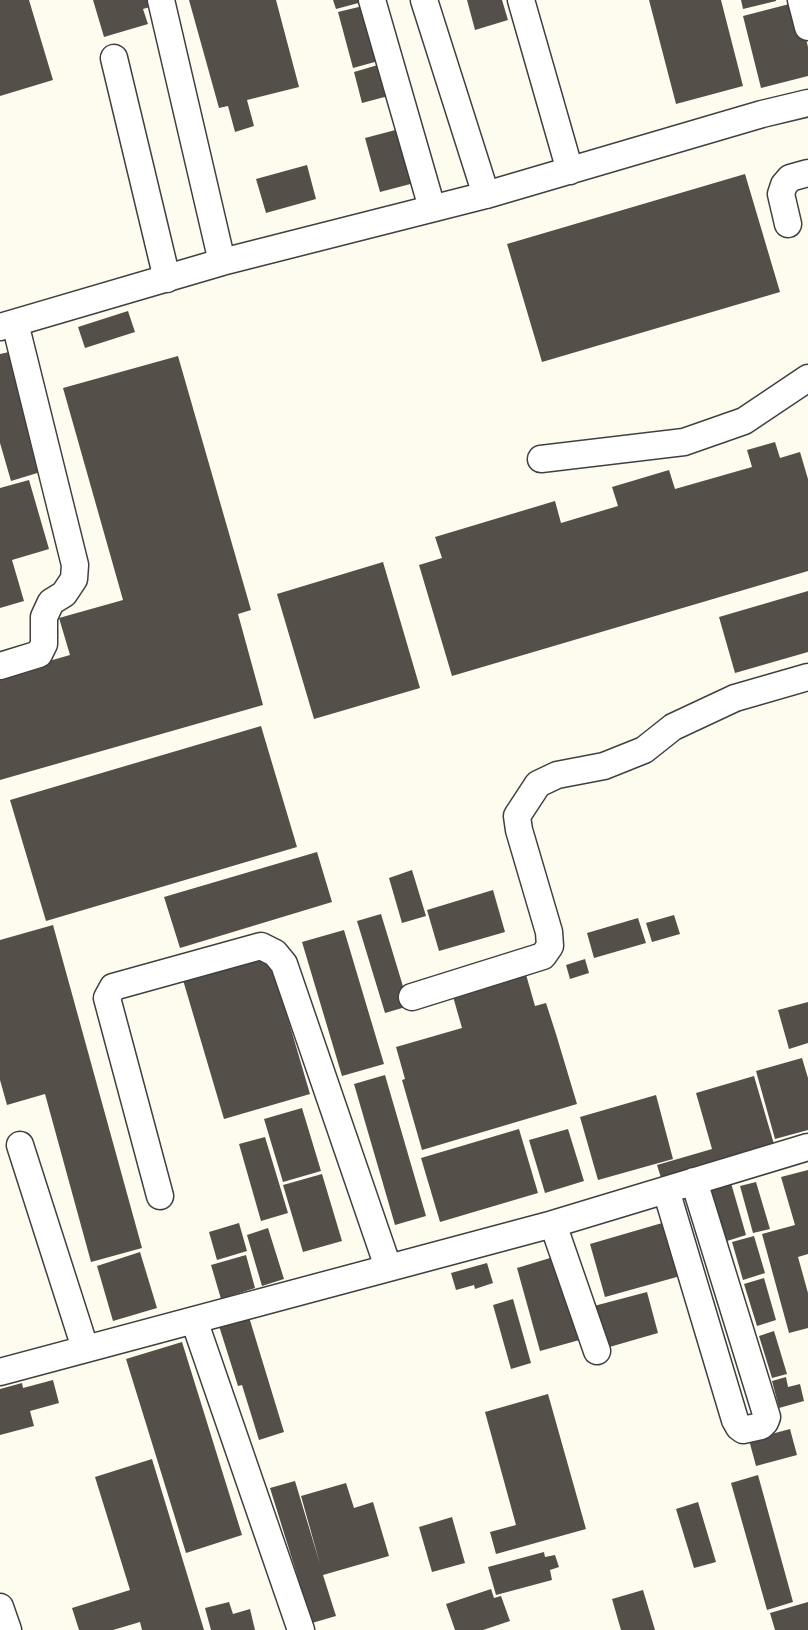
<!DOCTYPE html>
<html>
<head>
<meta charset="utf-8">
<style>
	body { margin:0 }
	canvas { display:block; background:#fefcee }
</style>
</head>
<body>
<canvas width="808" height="1630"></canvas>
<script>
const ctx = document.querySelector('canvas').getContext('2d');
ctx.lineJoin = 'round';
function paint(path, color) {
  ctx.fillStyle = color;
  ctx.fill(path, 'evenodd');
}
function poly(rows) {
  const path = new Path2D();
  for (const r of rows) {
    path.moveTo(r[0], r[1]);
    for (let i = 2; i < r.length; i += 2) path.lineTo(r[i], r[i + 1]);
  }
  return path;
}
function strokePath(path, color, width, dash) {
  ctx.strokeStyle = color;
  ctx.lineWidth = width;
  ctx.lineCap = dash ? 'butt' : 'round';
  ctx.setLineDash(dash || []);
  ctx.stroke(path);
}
const building = poly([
	[0,0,29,0,53,80,0,96],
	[93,0,155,0,157,5,143,9,148,24,104,37],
	[189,0,276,0,299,87,247,100,254,126,235,132,228,106,219,108],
	[333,0,366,0,366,1,336,9],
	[467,0,502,0,508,20,475,30],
	[649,0,721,0,743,86,676,104],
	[741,0,776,0,776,1,743,9],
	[797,2,808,47,808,76,761,88,743,16],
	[367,5,382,60,353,68,338,12],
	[388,62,396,94,362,103,354,72],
	[403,128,418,182,380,192,365,138],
	[307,165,316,199,266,213,256,179],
	[745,174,780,292,542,362,507,244],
	[128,311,135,332,85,348,78,327],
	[9,352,44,471,11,481,0,443,0,354],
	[178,356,251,610,238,614,263,705,0,780,0,675,70,655,59,618,123,600,63,388],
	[775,442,780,458,800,452,808,479,808,571,452,676,419,565,442,558,435,537,555,501,561,523,618,506,612,487,669,470,675,489,752,467,747,450],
	[29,480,49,549,12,560,24,601,0,608,0,488],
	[383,562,420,688,314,719,277,594],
	[808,591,808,652,735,673,719,617],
	[261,726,297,847,46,921,10,800],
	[317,852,332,902,180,948,164,897],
	[412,870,426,916,402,923,389,878],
	[493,890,505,932,439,951,427,910],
	[381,914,409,1006,385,1013,357,921],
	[674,915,680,934,652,942,646,923],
	[638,918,646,943,594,958,587,933],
	[53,925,142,1248,91,1262,45,1094,7,1105,0,1080,0,940],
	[344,930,384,1064,342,1076,302,942],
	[269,954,310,1094,224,1119,183,980],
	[585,959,589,973,570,979,566,965],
	[525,971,535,1006,546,1003,556,1034,521,1045,556,1034,577,1104,422,1150,402,1080,405,1079,396,1047,462,1028,452,993],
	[808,1002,808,1043,789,1049,778,1010],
	[802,1058,808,1078,808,1130,775,1139,756,1071],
	[385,1075,426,1216,395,1225,354,1084],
	[754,1076,776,1151,663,1184,657,1165,712,1149,696,1093],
	[656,1095,673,1159,598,1180,580,1117],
	[302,1108,321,1171,283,1182,264,1119],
	[519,1129,538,1193,440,1222,421,1158],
	[568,1129,584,1181,545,1193,529,1140],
	[265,1137,288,1213,261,1221,239,1144],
	[808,1170,808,1254,798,1257,808,1293,808,1328,789,1333,762,1234,795,1225,781,1177],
	[322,1174,342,1241,303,1252,283,1185],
	[756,1182,770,1229,753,1233,740,1186],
	[731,1183,746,1235,724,1242,709,1189],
	[669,1221,684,1275,605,1297,590,1244],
	[239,1223,247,1251,217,1260,209,1232],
	[268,1228,284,1279,262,1286,247,1235],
	[754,1236,765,1273,743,1280,732,1242],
	[140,1252,157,1308,113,1321,97,1266],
	[246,1255,255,1288,221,1299,211,1265],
	[560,1255,583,1339,540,1351,517,1268],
	[487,1263,493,1283,475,1289,474,1285,456,1290,451,1273],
	[764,1278,776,1320,757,1326,744,1284],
	[647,1292,658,1333,606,1348,594,1306],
	[513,1299,531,1363,511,1369,493,1305],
	[249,1317,284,1432,259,1440,242,1385,238,1386,219,1326],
	[774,1331,787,1374,772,1378,759,1336],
	[182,1342,242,1535,186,1553,126,1359],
	[786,1377,788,1387,800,1384,804,1401,779,1408,772,1381],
	[53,1380,59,1403,30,1411,34,1426,0,1435,0,1389,22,1383,23,1388],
	[548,1394,586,1529,496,1554,490,1532,516,1525,485,1412],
	[790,1429,797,1455,756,1466,749,1440],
	[152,1459,204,1630,142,1630,140,1622,113,1630,79,1630,72,1608,130,1590,95,1477],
	[758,1475,793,1602,767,1610,731,1483],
	[295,1481,320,1564,301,1496,346,1483,354,1508,373,1502,389,1556,323,1575,336,1616,312,1623,270,1488],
	[698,1502,716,1562,694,1568,676,1509],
	[452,1517,465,1563,432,1572,419,1527],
	[544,1552,545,1557,555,1555,559,1567,550,1570,552,1580,496,1595,488,1567],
	[491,1589,494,1598,501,1596,510,1621,483,1630,455,1630,446,1604],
	[643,1590,655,1630,621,1630,612,1599],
	[229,1602,233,1614,250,1609,255,1630,211,1630,205,1608],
	[808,1602,808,1630,775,1630,770,1613]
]);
const minor = poly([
	[161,0,222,262],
	[372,0,432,208],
	[424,0,486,195],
	[521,0,570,171],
	[801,0,808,27],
	[114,58,167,279],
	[788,224,781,194,784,185,790,178,808,173],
	[0,327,222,262,486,195,762,114,808,103],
	[541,459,684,442,744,421,808,378],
	[0,666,39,654,44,644,44,617,51,602,64,594,74,579,75,565,15,323],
	[412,997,543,956,550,946,549,932,519,830,517,816,538,784,557,775,604,766,644,750,673,727,735,698,808,677],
	[20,1145,85,1348],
	[666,1190,735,1420,739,1427,743,1430,761,1426,765,1422,767,1417,694,1181],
	[160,1196,107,998,113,987,261,946,275,953,284,964,388,1267],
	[553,1224,597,1351],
	[194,1320,301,1630],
	[0,1372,553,1224,808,1147],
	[0,1607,8,1630]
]);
paint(building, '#554f4a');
strokePath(minor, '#404040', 29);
strokePath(minor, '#fff', 26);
</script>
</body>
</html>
